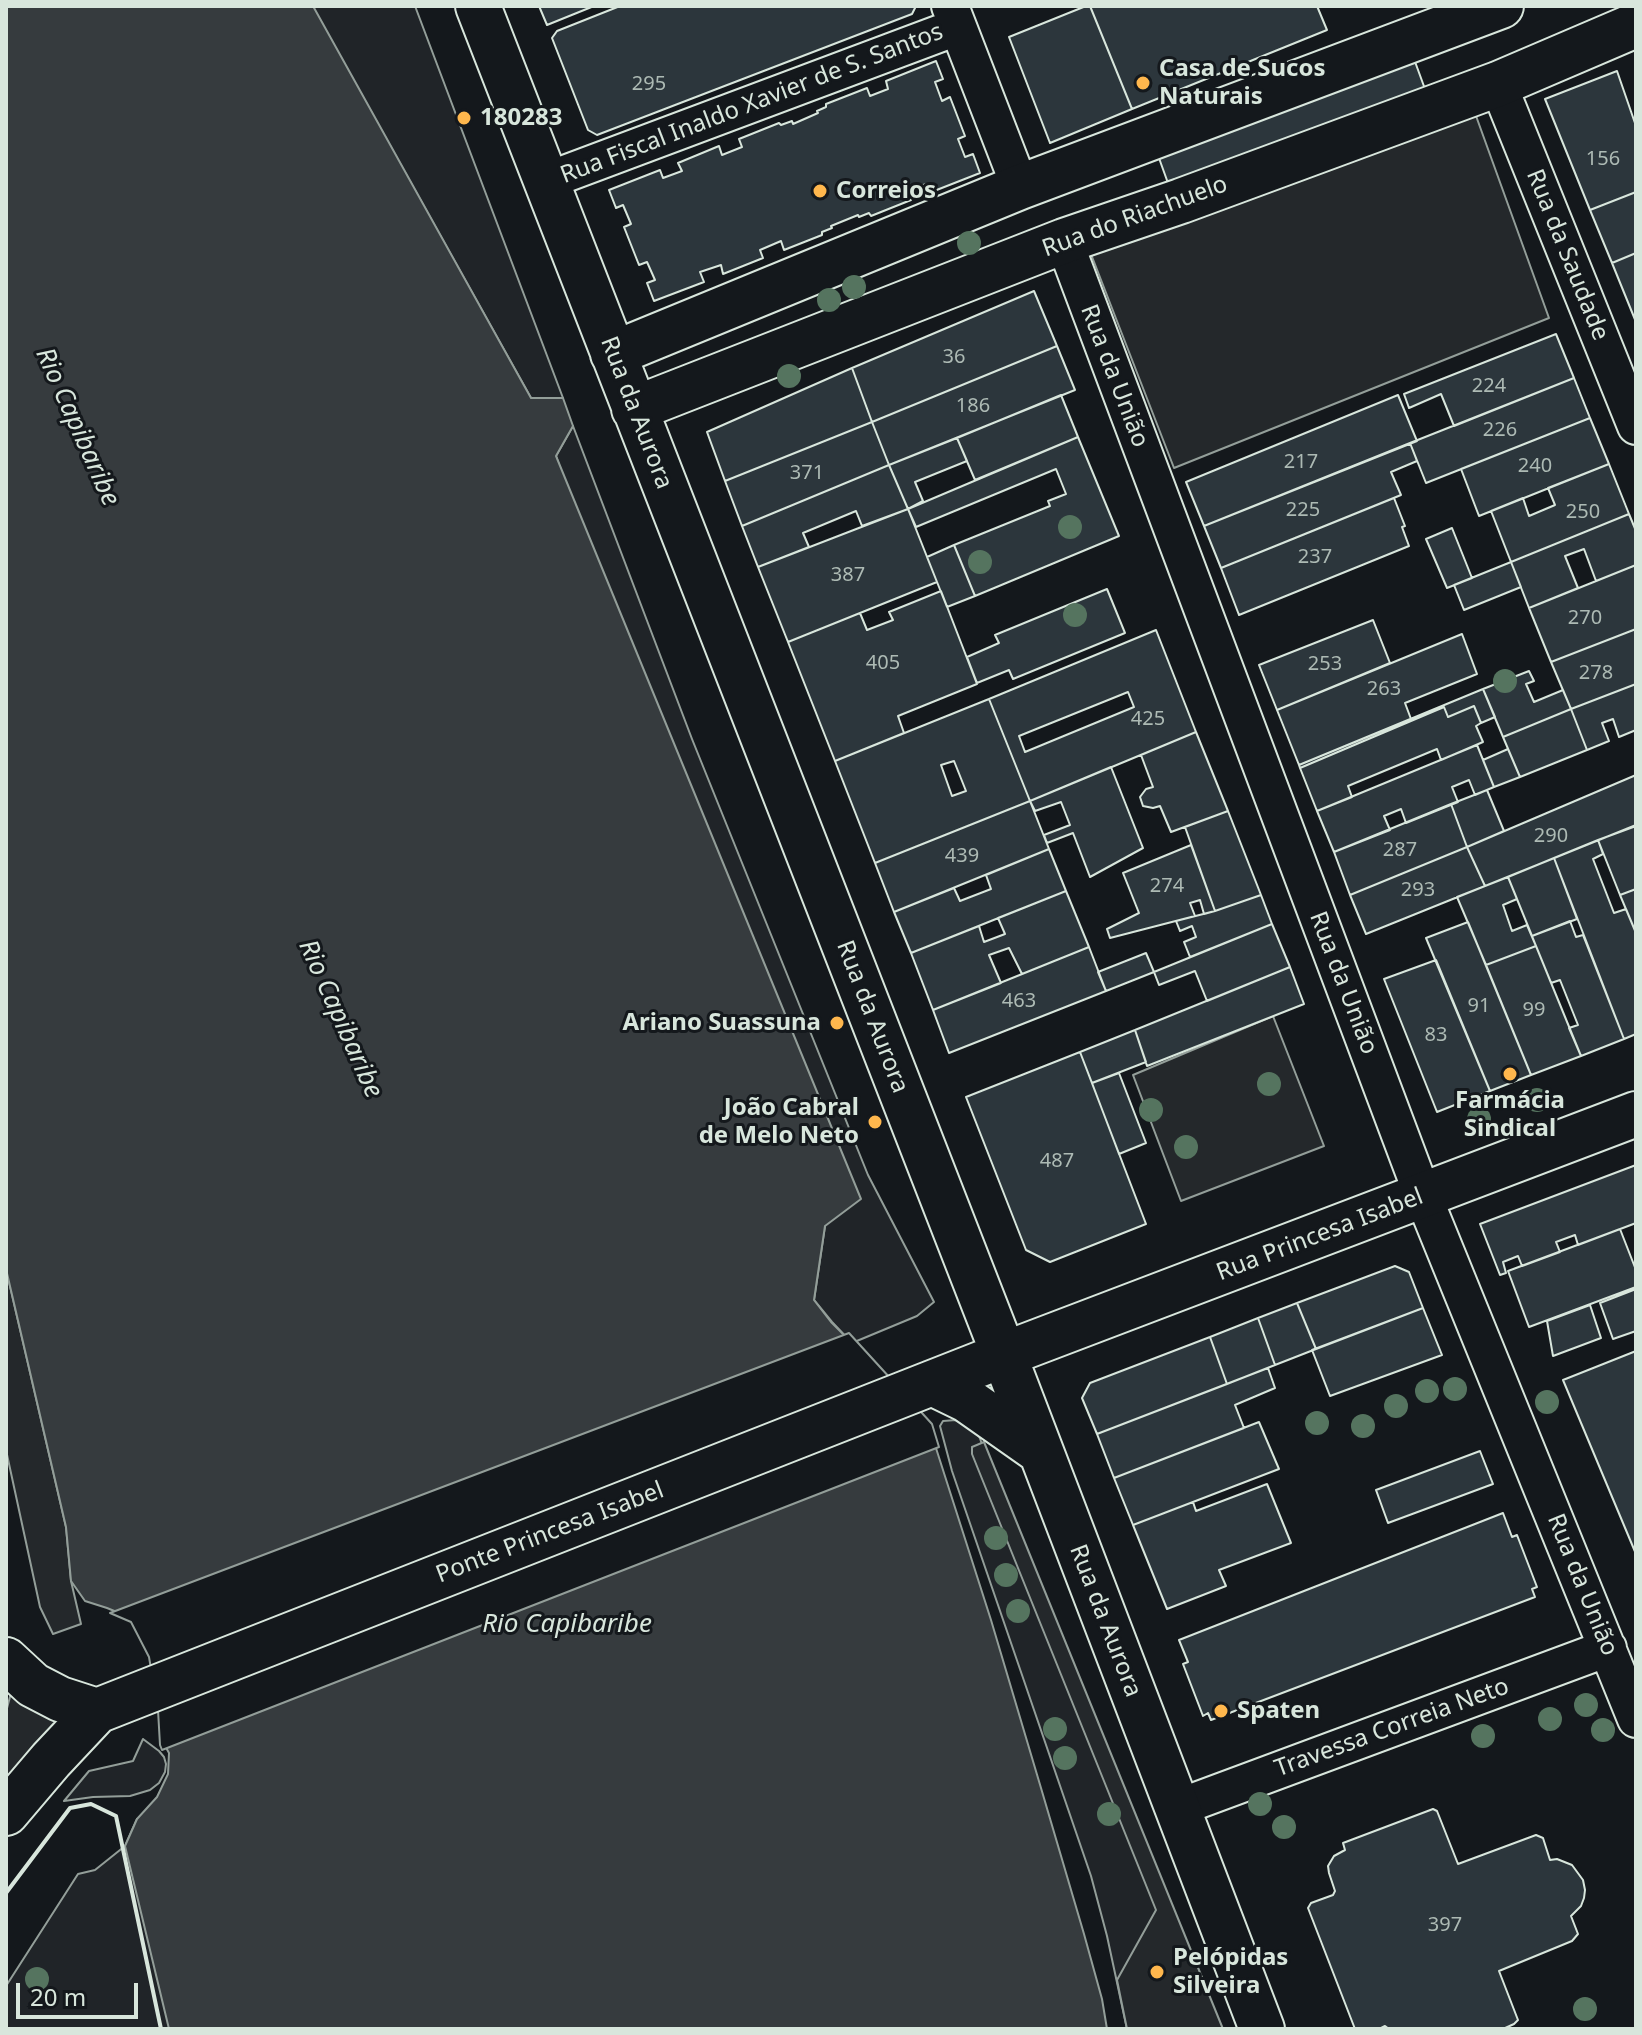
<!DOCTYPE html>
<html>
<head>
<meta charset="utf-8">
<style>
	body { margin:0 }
	#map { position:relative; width:1642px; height:2035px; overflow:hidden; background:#14181c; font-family:"Noto Sans",sans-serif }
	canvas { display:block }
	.frame { position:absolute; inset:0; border:8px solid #d8e6dc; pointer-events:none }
	.scale { position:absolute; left:16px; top:1983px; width:122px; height:36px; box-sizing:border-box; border:4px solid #d8e6dc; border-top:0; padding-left:10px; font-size:24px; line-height:28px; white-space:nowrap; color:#d8e6dc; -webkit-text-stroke:6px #14181c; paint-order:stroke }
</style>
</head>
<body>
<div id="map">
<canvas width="1642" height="2035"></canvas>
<div class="frame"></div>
<div class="scale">20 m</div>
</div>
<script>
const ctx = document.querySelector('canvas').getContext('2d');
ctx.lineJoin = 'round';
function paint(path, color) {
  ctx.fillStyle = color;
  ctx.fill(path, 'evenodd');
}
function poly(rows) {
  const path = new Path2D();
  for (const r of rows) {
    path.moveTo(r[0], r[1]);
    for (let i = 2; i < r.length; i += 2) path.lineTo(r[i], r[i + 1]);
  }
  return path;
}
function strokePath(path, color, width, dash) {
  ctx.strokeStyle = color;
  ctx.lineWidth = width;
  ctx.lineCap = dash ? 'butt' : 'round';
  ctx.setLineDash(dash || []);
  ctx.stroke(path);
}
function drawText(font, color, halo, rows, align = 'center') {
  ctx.font = font + ' "Noto Sans",sans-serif';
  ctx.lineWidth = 6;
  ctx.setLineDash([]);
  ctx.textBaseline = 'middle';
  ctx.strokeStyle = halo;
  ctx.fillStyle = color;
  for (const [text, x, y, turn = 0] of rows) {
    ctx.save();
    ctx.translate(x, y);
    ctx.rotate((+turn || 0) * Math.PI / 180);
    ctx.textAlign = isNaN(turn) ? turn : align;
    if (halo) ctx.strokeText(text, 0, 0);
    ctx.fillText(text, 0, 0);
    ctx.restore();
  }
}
const green = poly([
	[312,6,415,6,563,398,531,398,312,6],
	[573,426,692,739,868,1175,934,1302,917,1316,852,1343,832,1322,814,1300,825,1226,556,456,573,426],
	[956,1420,967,1423,979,1436,1029,1569,1209,2029,1127,2029,1107,1936,1091,1876,952,1471,940,1426,943,1421,956,1420],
	[143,1739,159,1751,164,1757,166,1764,165,1772,159,1783,150,1790,130,1796,93,1797,64,1801,89,1771,133,1761,143,1739],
	[137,1819,212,2029,6,2029,6,1986,78,1874,95,1870,125,1846,137,1819]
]);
const parking = poly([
	[1471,102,1549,318,1174,468,1089,249,1471,102],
	[1273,1016,1324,1146,1181,1201,1133,1075,1273,1016],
	[6,1269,66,1527,71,1581,81,1624,53,1634,40,1607,6,1450,6,1269],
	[984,1442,1223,2029,1127,2029,1117,1980,1156,1910,972,1454,972,1447,984,1442],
	[11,1693,65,1727,6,1784,6,1712,11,1693]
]);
const water = poly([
	[6,6,313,6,531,398,563,398,573,426,556,456,861,1199,825,1226,814,1300,831,1322,852,1343,935,1445,991,1620,1041,1788,1084,1934,1102,1999,1107,2029,169,2029,125,1846,137,1819,157,1797,168,1774,169,1753,164,1744,153,1655,134,1619,107,1608,85,1601,71,1581,66,1527,6,1269,6,6]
]);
const pier = poly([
	[849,1333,932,1424,939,1447,162,1750,160,1745,158,1710,149,1657,131,1622,110,1613,849,1333]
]);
const building = poly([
	[539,6,594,6,547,25,539,6],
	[620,6,916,6,912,14,597,135,588,130,552,38,557,31,620,6],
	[1086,6,1090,6,1132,109,1050,143,1009,37,1086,6],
	[1090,6,1317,6,1327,30,1132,109,1090,6],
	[1410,48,1429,100,1173,197,1155,147,1410,48],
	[936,61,943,79,935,82,942,101,950,97,965,136,958,139,965,157,973,154,980,173,929,193,926,184,907,191,911,200,871,216,869,213,859,217,858,215,831,226,832,228,822,232,822,235,784,250,781,241,760,250,763,258,723,274,721,265,700,272,704,282,654,301,647,283,655,280,647,262,639,265,624,227,631,224,623,205,616,208,609,190,660,170,663,178,682,171,678,163,719,146,722,155,742,147,739,139,779,123,781,125,792,121,793,124,818,113,817,111,826,107,826,104,867,88,870,96,888,89,886,81,936,61],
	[1617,71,1636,126,1636,192,1590,210,1545,99,1617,71],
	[1636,192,1636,253,1612,263,1590,210,1636,192],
	[1636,253,1636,322,1612,263,1636,253],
	[1034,291,1057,346,872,422,852,368,1034,291],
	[1556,334,1574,378,1454,426,1441,394,1409,408,1404,394,1556,334],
	[1057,346,1075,390,889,465,872,422,1057,346],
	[852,368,872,422,725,481,707,432,852,368],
	[1574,378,1590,418,1426,483,1410,443,1574,378],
	[1061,395,1078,437,975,480,957,438,1061,395],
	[1398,395,1417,441,1204,526,1186,482,1398,395],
	[1590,418,1609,464,1479,516,1461,469,1590,418],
	[872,422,889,465,742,526,725,481,872,422],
	[1078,437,1119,536,975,596,954,545,1050,506,1048,501,1066,494,1056,469,916,527,908,509,1078,437],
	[957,438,967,461,915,482,923,501,908,509,889,465,957,438],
	[1410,443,1417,461,1391,472,1401,495,1221,568,1204,526,1410,443],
	[1609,464,1629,514,1511,562,1491,511,1523,498,1529,516,1555,505,1548,488,1609,464],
	[889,465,908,509,862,526,856,511,803,533,809,547,758,567,742,526,889,465],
	[1394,498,1405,526,1402,527,1409,546,1239,615,1221,568,1394,498],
	[908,509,937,582,788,642,758,567,908,509],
	[1629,514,1636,531,1636,565,1596,581,1584,549,1565,556,1578,588,1529,608,1511,562,1629,514],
	[1452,528,1472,578,1447,588,1426,539,1452,528],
	[954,545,975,596,947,607,927,557,954,545],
	[1511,562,1521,587,1464,610,1454,585,1511,562],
	[1636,565,1636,629,1551,662,1529,608,1636,565],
	[1107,589,1125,633,1013,679,1009,670,977,683,967,657,999,643,995,635,1107,589],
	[941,591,977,684,898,716,904,733,835,761,788,642,860,613,867,630,893,620,889,612,941,591],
	[1373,620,1390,663,1277,710,1259,665,1373,620],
	[1636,629,1636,684,1571,709,1551,662,1636,629],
	[1156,630,1196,732,1030,801,989,699,1156,630],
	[1128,692,1134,707,1025,752,1019,736,1128,692],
	[1462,634,1477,674,1405,703,1411,719,1299,765,1277,710,1462,634],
	[1529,671,1534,681,1526,684,1534,702,1563,690,1571,709,1503,737,1483,689,1529,671],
	[1636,684,1636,730,1619,737,1613,719,1602,723,1609,741,1587,750,1571,709,1636,684],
	[1483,689,1495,717,1481,723,1474,706,1448,717,1444,707,1300,768,1299,765,1483,689],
	[989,699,1030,801,875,863,835,761,989,699],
	[954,761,966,791,952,796,941,765,954,761],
	[1474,706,1481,723,1476,726,1483,742,1441,760,1437,749,1348,786,1352,797,1317,811,1300,768,1444,707,1448,717,1474,706],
	[1571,709,1587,750,1520,777,1503,737,1571,709],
	[1196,732,1228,811,1171,832,1160,806,1153,808,1143,806,1140,797,1146,789,1153,787,1141,755,1196,732],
	[1477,745,1494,787,1475,795,1469,780,1452,787,1458,802,1406,823,1401,809,1384,816,1390,830,1334,852,1317,811,1477,745],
	[1508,749,1520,777,1494,787,1483,760,1508,749],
	[1111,767,1143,848,1090,877,1073,833,1047,843,1044,835,1070,825,1061,802,1035,811,1030,801,1111,767],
	[1636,775,1636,825,1485,886,1467,847,1636,775],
	[1487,790,1504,831,1467,847,1451,804,1487,790],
	[1030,801,1049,849,894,912,875,863,1030,801],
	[1451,804,1467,847,1350,895,1334,852,1451,804],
	[1228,811,1261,895,1215,911,1185,827,1228,811],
	[1636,826,1636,889,1620,895,1598,840,1636,826],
	[1598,840,1603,854,1593,859,1614,913,1626,909,1636,933,1636,1034,1624,1039,1554,858,1598,840],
	[1191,845,1215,911,1204,914,1200,900,1190,903,1195,916,1110,938,1107,929,1139,913,1123,873,1191,845],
	[1467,847,1485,886,1366,934,1350,895,1467,847],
	[1049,849,1066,891,911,953,894,912,954,888,960,901,991,889,986,875,1049,849],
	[1554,858,1577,919,1532,936,1508,877,1554,858],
	[1508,877,1517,899,1503,905,1512,931,1527,925,1536,946,1486,965,1457,897,1508,877],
	[1636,889,1636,933,1620,895,1636,889],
	[1066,891,1089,947,1022,974,1009,948,989,955,1001,983,933,1010,911,953,979,926,984,942,1005,934,998,918,1066,891],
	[1261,895,1272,924,1190,957,1184,942,1196,937,1192,926,1180,931,1176,921,1215,911,1261,895],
	[1570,921,1576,937,1583,935,1624,1039,1581,1056,1569,1028,1578,1025,1560,980,1551,983,1532,936,1570,921],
	[1468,922,1531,1075,1490,1091,1426,938,1468,922],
	[1272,924,1290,967,1207,1001,1195,971,1159,985,1154,972,1272,924],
	[1536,946,1581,1056,1531,1075,1486,965,1536,946],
	[1089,947,1106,991,949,1053,933,1010,1089,947],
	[1146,953,1154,972,1106,991,1098,972,1146,953],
	[1436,960,1490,1091,1437,1112,1384,979,1436,960],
	[1290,967,1304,1004,1147,1066,1135,1030,1290,967],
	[1135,1030,1146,1062,1092,1083,1080,1052,1135,1030],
	[1080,1052,1146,1224,1050,1262,1026,1250,966,1097,1080,1052],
	[1119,1073,1146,1143,1119,1154,1092,1083,1119,1073],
	[1636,1165,1636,1223,1578,1245,1575,1235,1556,1242,1560,1252,1522,1266,1518,1256,1503,1262,1506,1273,1500,1275,1480,1224,1636,1165],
	[1620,1229,1636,1270,1636,1287,1529,1327,1508,1271,1620,1229],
	[1395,1266,1409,1272,1423,1308,1316,1349,1297,1303,1395,1266],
	[1636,1289,1636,1331,1613,1339,1600,1303,1636,1289],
	[1297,1303,1316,1349,1275,1365,1258,1318,1297,1303],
	[1590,1305,1601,1338,1553,1356,1547,1321,1590,1305],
	[1423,1308,1442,1355,1330,1396,1312,1350,1423,1308],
	[1258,1318,1275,1365,1227,1384,1210,1337,1258,1318],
	[1210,1337,1227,1384,1097,1434,1082,1398,1090,1383,1210,1337],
	[1636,1351,1636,1554,1563,1380,1636,1351],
	[1268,1368,1275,1388,1235,1405,1244,1428,1114,1478,1097,1434,1268,1368],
	[1259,1422,1279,1469,1133,1525,1114,1478,1259,1422],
	[1480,1451,1493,1484,1388,1523,1376,1490,1480,1451],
	[1267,1484,1291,1543,1219,1570,1226,1586,1167,1609,1133,1525,1193,1502,1196,1511,1267,1484],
	[1503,1513,1512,1537,1517,1535,1537,1587,1532,1589,1535,1597,1211,1720,1208,1713,1203,1716,1183,1664,1188,1662,1179,1640,1503,1513],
	[1433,1809,1437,1811,1458,1864,1536,1835,1543,1838,1550,1860,1557,1859,1572,1865,1583,1880,1585,1890,1584,1898,1581,1906,1571,1916,1578,1934,1572,1941,1499,1971,1518,2020,1514,2024,1503,2029,1389,2029,1385,2026,1379,2029,1355,2029,1308,1908,1311,1903,1333,1895,1335,1891,1329,1873,1328,1866,1334,1856,1345,1850,1343,1843,1433,1809]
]);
const street = poly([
	[950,6,1020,187],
	[1498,84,1636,426],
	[546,181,957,27],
	[1064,241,1423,1196,1636,1719],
	[1177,1808,1608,1648]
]);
const secondary = poly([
	[478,6,1004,1355,1262,2029],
	[613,354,1020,187,1501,6],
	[634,409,1064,241,1181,201,1498,84,1636,25],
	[932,1383,967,1400,1041,1452],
	[6,1660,33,1685,60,1699,97,1711],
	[6,1813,51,1760,97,1711,1021,1348,1636,1114]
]);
const wall = poly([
	[6,1893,70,1808,91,1804,116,1816,161,2029]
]);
const trees = [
	[969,243],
	[854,287],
	[829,300],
	[789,376],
	[1070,527],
	[980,562],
	[1075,615],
	[1505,681],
	[1269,1084],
	[1537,1100],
	[1151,1110],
	[1479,1119],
	[1186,1147],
	[1455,1389],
	[1427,1391],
	[1547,1402],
	[1396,1406],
	[1317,1423],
	[1363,1426],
	[996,1538],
	[1006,1575],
	[1018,1611],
	[1586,1705],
	[1550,1719],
	[1055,1729],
	[1603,1730],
	[1483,1736],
	[1065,1758],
	[1260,1804],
	[1109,1814],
	[1284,1827],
	[37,1979],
	[1585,2009]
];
const markers = [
	[1143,83,8,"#ffb74d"],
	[464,118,8,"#ffb74d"],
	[820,191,8,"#ffb74d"],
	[837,1023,8,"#ffb74d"],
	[1510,1074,8,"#ffb74d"],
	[875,1122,8,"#ffb74d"],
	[1221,1711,8,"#ffb74d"],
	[1157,1972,8,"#ffb74d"]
];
const numberNames = [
	["295",649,84],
	["156",1603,159],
	["36",954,357],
	["224",1489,386],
	["186",973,406],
	["226",1500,430],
	["217",1301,462],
	["240",1535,466],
	["371",807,473],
	["225",1303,510],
	["250",1583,512],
	["237",1315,557],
	["387",848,575],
	["270",1585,618],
	["405",883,663],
	["253",1325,664],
	["278",1596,673],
	["263",1384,689],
	["425",1148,719],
	["290",1551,836],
	["287",1400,850],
	["439",962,856],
	["274",1167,886],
	["293",1418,890],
	["463",1019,1001],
	["91",1479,1006],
	["99",1534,1010],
	["83",1436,1035],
	["487",1057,1161],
	["397",1445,1925]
];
const poiNames = [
	["Casa de Sucos",1159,69],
	["Naturais",1159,97],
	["180283",480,118],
	["Correios",836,191],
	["Ariano Suassuna",821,1023,"right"],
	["Farmácia",1510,1101,"center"],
	["Sindical",1510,1129,"center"],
	["João Cabral",859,1108,"right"],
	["de Melo Neto",859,1136,"right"],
	["Spaten",1237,1711],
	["Pelópidas",1173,1958],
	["Silveira",1173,1986]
];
const streetNames = [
	["Rua Fiscal Inaldo Xavier de S. Santos",752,104,-21],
	["Rua do Riachuelo",1135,217,-20],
	["Rua da Saudade",1567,255,68],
	["Rua da União",1114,376,69],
	["Rua da Aurora",636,413,69],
	["Rua da União",1343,983,69],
	["Rua da Aurora",872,1017,69],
	["Rua Princesa Isabel",1320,1235,-21],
	["Ponte Princesa Isabel",550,1533,-21],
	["Rua da União",1582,1585,68],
	["Rua da Aurora",1105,1621,69],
	["Travessa Correia Neto",1392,1728,-20]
];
const waterNames = [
	["Rio Capibaribe",77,427,66],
	["Rio Capibaribe",340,1019,66],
	["Rio Capibaribe",567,1625]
];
paint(green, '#202428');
strokePath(green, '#939e99', 2);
paint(parking, '#24282b');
strokePath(parking, '#939e99', 2);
paint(water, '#363b3e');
strokePath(water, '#939e99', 2);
paint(pier, '#14181c');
strokePath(pier, '#939e99', 2);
paint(building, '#2c363c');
strokePath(building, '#d8e6dc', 2);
strokePath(street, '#d8e6dc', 40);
strokePath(secondary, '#d8e6dc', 48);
strokePath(street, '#14181c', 36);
strokePath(secondary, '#14181c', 44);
strokePath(wall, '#d8e6dc', 4);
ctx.fillStyle = '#55745f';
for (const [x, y] of trees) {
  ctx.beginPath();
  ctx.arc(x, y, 12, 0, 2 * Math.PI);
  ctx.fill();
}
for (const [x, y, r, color] of markers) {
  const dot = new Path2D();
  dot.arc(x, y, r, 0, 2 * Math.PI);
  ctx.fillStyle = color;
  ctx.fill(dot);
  strokePath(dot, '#14181c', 3);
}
drawText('20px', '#adbab4', null, numberNames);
drawText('bold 24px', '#d8e6dc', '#14181c', poiNames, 'left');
drawText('24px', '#d8e6dc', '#14181c', streetNames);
drawText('italic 26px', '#d8e6dc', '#14181c', waterNames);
</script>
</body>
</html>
